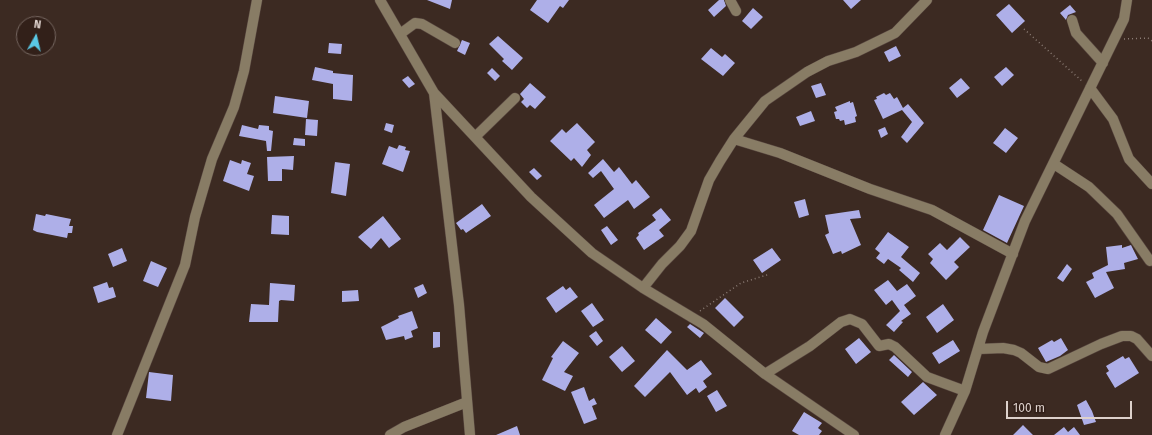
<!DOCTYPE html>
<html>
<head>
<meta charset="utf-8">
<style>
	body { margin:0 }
	#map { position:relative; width:1152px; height:435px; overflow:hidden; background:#3c2a22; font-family:"Fira Sans",sans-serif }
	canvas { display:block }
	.north { position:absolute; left:16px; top:16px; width:40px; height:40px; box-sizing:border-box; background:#322019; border:1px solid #766761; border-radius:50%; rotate:8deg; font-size:11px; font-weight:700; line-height:16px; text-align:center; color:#ddd1cc }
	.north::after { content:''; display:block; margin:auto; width:14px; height:18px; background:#5ac8e6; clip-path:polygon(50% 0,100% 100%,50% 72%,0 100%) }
	.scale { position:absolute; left:1006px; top:401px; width:126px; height:18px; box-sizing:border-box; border:2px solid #ddd1cc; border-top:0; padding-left:5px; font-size:12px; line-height:14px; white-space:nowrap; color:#ddd1cc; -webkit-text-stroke:3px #322019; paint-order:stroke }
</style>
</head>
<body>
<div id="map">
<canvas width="1152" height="435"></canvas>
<div class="north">N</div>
<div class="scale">100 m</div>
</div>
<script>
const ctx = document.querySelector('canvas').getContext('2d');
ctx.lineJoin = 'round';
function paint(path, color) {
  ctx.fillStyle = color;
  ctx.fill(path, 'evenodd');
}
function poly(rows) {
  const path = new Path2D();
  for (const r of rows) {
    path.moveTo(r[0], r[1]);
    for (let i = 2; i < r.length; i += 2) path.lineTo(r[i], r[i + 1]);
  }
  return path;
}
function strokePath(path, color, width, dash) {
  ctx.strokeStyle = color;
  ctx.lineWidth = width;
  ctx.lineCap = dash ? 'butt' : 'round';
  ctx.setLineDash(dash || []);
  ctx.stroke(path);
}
const building = poly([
	[427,0,452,0,450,9],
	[537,0,569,0,563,8,560,6,548,23,530,10],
	[719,0,724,0,726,6,714,17,708,10],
	[843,0,861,0,851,9],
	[1009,4,1025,21,1012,33,996,15],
	[1070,5,1076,12,1068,15,1066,20,1060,13],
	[753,8,763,17,751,29,742,21],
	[498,36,523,58,512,70,502,61,504,59,489,44],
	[462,40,470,43,465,55,457,51],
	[329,43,342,44,341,54,328,53],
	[896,46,901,56,889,62,884,52],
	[711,48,722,57,725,54,735,63,723,76,701,59],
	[315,67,333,71,333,73,353,75,352,101,333,99,333,84,312,80],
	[1006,67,1014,75,1002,86,994,77],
	[492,68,500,76,495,81,487,73],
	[408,76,415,84,409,88,402,80],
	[961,78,970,88,957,98,949,88],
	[530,83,546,97,535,109,530,105,527,108,521,102,524,99,520,94],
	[821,83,826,95,816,98,811,86],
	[884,93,886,95,890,93,894,99,897,97,903,108,908,104,924,123,907,143,901,137,912,122,902,110,883,119,874,100,877,99,876,97],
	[275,96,309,101,307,118,273,113],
	[850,101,850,103,853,102,857,116,855,117,856,122,845,125,844,120,840,121,839,119,836,119,834,112,837,111,835,107],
	[811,111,815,121,800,126,796,117],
	[306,119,318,120,317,136,305,135],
	[386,123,394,125,392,133,384,130],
	[577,123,595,142,587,150,591,155,582,167,574,158,571,161,550,141,562,129,566,133],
	[242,125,258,129,259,125,269,126,269,130,273,131,271,151,267,151,266,141,239,136],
	[885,127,888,134,881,138,878,130],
	[1005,128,1018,138,1006,153,993,143],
	[294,138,305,139,305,146,293,145],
	[399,145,406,147,405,150,410,151,403,172,382,164,389,146,397,149],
	[294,156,293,170,282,169,282,181,268,181,267,157],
	[603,159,614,172,619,167,632,184,636,180,650,197,634,209,628,200,604,218,594,205,614,189,601,171,593,178,588,173],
	[230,160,241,164,242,160,251,163,247,174,254,176,249,191,223,181],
	[335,162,350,164,346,196,331,193],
	[534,168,542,176,537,180,529,172],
	[999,195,1024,206,1007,243,983,230],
	[805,199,809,215,799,218,794,202],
	[482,204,491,216,466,233,463,229,461,230,456,223],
	[661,208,671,220,659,230,664,236,644,250,636,238,639,235,638,233,656,220,652,215],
	[859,210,861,218,850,219,861,245,842,254,841,251,833,254,825,235,829,233,825,215],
	[36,214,45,216,46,214,71,219,69,226,73,226,72,233,68,233,67,238,37,232,33,230],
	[272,215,289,216,289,235,271,234],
	[383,216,401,239,389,248,381,238,371,249,358,237],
	[607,226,618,240,611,245,601,230],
	[888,232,909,247,901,257,920,273,913,282,899,270,901,268,888,259,884,264,876,258,880,253,875,249],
	[960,237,970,247,954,262,959,267,946,280,930,263,933,259,928,254,940,243,947,250],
	[1122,245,1122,248,1131,245,1138,259,1124,263,1125,269,1106,272,1114,288,1095,298,1086,282,1094,278,1092,273,1108,265,1106,247],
	[122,248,127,261,113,267,108,254],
	[772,248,781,260,762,273,753,260],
	[151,261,167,268,158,287,143,281],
	[1067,264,1072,269,1063,282,1057,278],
	[888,280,897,291,907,284,916,296,904,305,911,314,901,321,903,322,894,332,886,325,900,311,892,300,886,305,874,290],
	[107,282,109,288,113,287,116,297,98,303,93,287],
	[270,283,295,285,294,301,281,300,279,301,278,322,249,322,251,304,269,305],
	[423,284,427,293,418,298,414,288],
	[563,286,566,290,570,287,578,297,556,313,546,298],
	[358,290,359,301,342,302,342,291],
	[725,298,744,317,734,327,715,308],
	[592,303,604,320,593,327,581,311],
	[943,304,954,320,937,333,926,317],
	[412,311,418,328,411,331,413,337,405,340,404,336,386,340,381,327,399,318,398,316],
	[656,318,672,332,661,344,645,330],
	[690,324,704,333,700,338,687,327],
	[596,331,603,341,597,346,589,336],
	[433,332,440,332,440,347,433,348],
	[859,338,871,352,856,364,845,349],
	[1061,338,1068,350,1060,356,1046,362,1038,348,1052,340,1054,342],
	[953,340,960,351,939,364,932,353],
	[563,341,579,353,564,372,573,376,565,391,542,380,553,358,551,357],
	[622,346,635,361,622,372,609,357],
	[667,350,687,370,701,360,712,374,703,381,707,387,699,393,696,388,687,395,670,372,645,397,634,386],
	[894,355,912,372,908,377,889,360],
	[1123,356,1125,359,1129,357,1139,373,1115,388,1106,373,1109,371,1106,366],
	[149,372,173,375,171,401,146,398],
	[923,382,937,395,914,415,901,402],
	[584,387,589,401,594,398,597,404,592,406,597,419,584,424,571,392],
	[717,390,727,406,716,412,707,396],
	[1086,400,1092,411,1096,422,1084,425,1077,405],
	[804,412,822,423,818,428,822,431,819,435,799,435,792,431],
	[1023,425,1033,435,1013,435],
	[517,426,520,435,496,435],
	[1064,427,1068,432,1074,427,1080,435,1054,435]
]);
const path = poly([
	[1024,29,1083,82],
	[1124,39,1148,38,1152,41],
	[700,311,741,283,770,274]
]);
const minor = poly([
	[380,0,434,93,531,197,592,253,643,288,703,324,765,374,854,435],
	[730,0,736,11],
	[1072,20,1076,33,1103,63],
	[400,34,415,23,422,24,455,43],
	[1090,88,1113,119,1129,159,1152,184],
	[434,93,459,305,470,435],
	[475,137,515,98],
	[734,139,780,153,870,189,932,210,1013,254],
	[1054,164,1089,187,1117,214,1150,261],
	[643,288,662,264,680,246,691,231,709,180,720,161,734,139,765,101,807,72,828,61,856,52,895,33,927,0],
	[979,349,1003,348,1014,350,1021,353,1039,367,1048,369,1101,344,1122,336,1131,336,1137,339,1152,356],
	[765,374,810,346,841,322,850,319,862,324,879,346,889,344,895,347,927,377,965,391],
	[117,435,185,265,195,217,212,159,234,107,244,71,257,0],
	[390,435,404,427,467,402],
	[945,435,965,391,983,332,1025,221,1124,19,1127,0]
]);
paint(building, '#aeafe8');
strokePath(minor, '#594841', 11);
strokePath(path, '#8c7d76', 1.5, [1, 3]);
strokePath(minor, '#887c65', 10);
</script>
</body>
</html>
